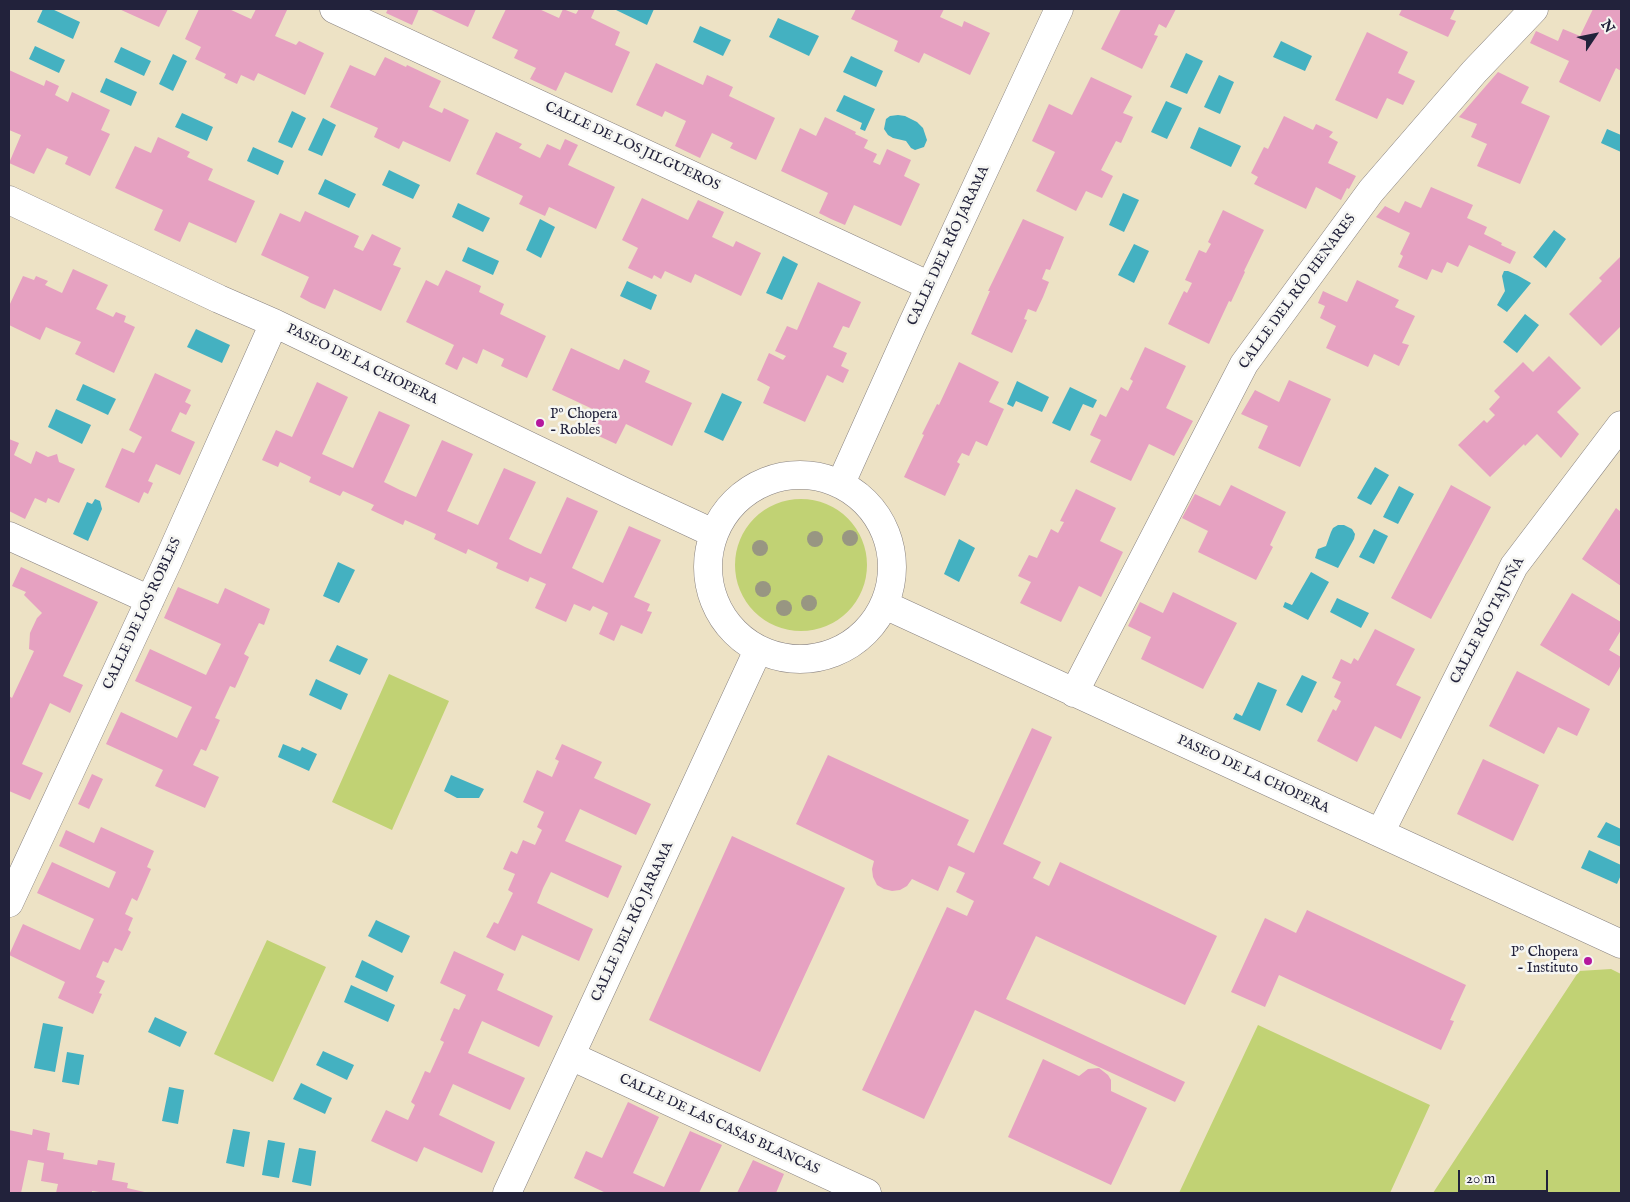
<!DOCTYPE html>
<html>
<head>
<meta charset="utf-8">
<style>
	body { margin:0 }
	#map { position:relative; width:1630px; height:1202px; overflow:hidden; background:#ede2c5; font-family:"IM FELL English",serif }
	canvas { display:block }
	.frame { position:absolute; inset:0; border:10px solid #22223b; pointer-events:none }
	.north { position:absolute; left:1570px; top:10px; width:50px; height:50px; -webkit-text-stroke:4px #f6f6f2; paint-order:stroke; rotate:56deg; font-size:14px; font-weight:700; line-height:20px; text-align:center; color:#22223b }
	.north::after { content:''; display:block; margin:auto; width:18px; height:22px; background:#22223b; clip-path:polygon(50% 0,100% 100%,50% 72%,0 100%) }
	.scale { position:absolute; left:1458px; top:1170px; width:90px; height:22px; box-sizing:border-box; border:2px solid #22223b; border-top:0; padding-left:6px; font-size:15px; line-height:18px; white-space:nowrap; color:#22223b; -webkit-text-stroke:4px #f6f6f2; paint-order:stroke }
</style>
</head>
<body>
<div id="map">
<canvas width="1630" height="1202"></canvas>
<div class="frame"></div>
<div class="north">N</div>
<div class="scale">20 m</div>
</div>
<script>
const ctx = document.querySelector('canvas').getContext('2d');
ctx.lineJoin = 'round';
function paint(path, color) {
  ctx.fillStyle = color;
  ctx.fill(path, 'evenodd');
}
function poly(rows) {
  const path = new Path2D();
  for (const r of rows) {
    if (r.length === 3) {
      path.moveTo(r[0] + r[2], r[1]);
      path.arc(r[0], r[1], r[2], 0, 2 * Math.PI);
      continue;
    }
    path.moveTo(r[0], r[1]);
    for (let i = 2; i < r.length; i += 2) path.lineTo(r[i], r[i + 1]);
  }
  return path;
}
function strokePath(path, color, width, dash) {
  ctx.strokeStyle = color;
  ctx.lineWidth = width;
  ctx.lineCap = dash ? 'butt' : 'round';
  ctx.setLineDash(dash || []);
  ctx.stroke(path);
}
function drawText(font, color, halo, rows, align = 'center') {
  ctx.font = font + ' "IM FELL English",serif';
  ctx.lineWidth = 5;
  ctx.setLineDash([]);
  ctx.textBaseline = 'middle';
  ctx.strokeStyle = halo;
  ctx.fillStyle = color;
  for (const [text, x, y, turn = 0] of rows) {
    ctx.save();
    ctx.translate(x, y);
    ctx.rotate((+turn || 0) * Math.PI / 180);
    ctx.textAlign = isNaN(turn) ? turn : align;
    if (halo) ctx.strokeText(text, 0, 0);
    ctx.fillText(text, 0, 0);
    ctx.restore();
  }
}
const green = poly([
	[801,565,66],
	[389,674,449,701,392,830,332,802],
	[267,940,326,967,273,1082,214,1054],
	[1611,969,1621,974,1621,1193,1433,1193,1579,971],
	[1258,1025,1430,1105,1390,1193,1179,1193]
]);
const water = poly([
	[43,9,52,9,80,22,73,39,37,22],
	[616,9,654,9,647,25,616,10],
	[778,18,819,36,809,56,769,37],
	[700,26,731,40,723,56,693,42],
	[1281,41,1312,56,1305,71,1273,57],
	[35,46,65,60,59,73,29,59],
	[121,47,151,61,144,76,114,62],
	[1186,53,1203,61,1187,94,1170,87],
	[173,54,187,61,173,91,159,84],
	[851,56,883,71,876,87,843,72],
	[1219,75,1234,82,1220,114,1204,107],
	[106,78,137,92,131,106,100,92],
	[844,95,875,109,865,131,860,129,862,123,836,111],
	[1166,101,1182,108,1167,139,1151,132],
	[292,111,306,118,292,148,278,142],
	[182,113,213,127,207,141,175,127],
	[898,115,905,116,917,122,923,128,927,140,924,147,915,150,911,148,906,141,893,138,888,135,884,129,886,119,890,116],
	[323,118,336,125,322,156,308,150],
	[1199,127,1241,146,1231,167,1190,148],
	[1607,129,1621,135,1621,152,1601,143],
	[253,147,284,161,278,175,247,161],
	[389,170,420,185,413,199,382,185],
	[325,179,356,194,349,208,318,194],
	[1123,193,1139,200,1124,232,1109,225],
	[458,203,490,218,483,232,452,217],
	[540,219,555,227,541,258,526,250],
	[1554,230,1566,239,1546,268,1533,257],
	[1134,244,1149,251,1134,283,1118,275],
	[468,247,499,261,493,275,462,261],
	[783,256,798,264,782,300,766,293],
	[1504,271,1508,271,1517,275,1531,283,1507,312,1497,305,1505,291,1502,276],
	[627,281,657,295,651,310,620,296],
	[1525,314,1539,325,1517,353,1503,342],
	[196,329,230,345,222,363,187,347],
	[1017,381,1049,397,1042,412,1016,401,1013,407,1007,404],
	[83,384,116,399,108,415,76,400],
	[1070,387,1097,400,1093,408,1083,404,1070,431,1052,423],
	[722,393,742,402,723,441,704,432],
	[56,409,91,425,82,444,48,427],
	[1375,467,1389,475,1371,505,1357,498],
	[1399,486,1414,494,1398,524,1383,517],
	[95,499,100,501,102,509,88,541,73,534,87,502,92,504],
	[1338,525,1344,525,1352,529,1355,534,1354,539,1338,568,1315,558,1318,549,1326,546,1331,532,1333,528],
	[1374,529,1388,536,1374,564,1359,557],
	[959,539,975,548,959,582,944,574],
	[338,562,355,570,339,603,323,596],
	[1311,572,1329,582,1308,620,1283,607,1285,602,1292,605],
	[1337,598,1369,613,1361,628,1330,612],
	[337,645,368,659,360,675,329,661],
	[1302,675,1317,682,1302,713,1286,705],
	[316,679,348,694,341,710,309,695],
	[1258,682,1277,690,1260,731,1233,719,1236,713,1242,716],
	[283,744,300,751,302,747,317,754,309,771,278,757],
	[451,775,484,789,479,798,457,798,444,791],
	[1606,822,1621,829,1621,847,1597,837],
	[1589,850,1621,865,1621,875,1617,884,1581,868],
	[376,920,410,936,402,953,368,936],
	[362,960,394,976,387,992,355,977],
	[351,985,395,1005,388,1022,344,1002],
	[155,1017,187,1032,180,1047,148,1032],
	[43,1023,63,1027,55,1072,34,1068],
	[323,1051,354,1065,347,1080,316,1065],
	[67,1052,84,1055,79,1085,62,1082],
	[301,1083,332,1098,325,1114,293,1099],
	[169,1087,184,1090,178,1124,162,1121],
	[233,1129,250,1132,244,1167,226,1163],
	[268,1140,285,1143,279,1178,262,1175],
	[299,1148,316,1151,311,1186,292,1182]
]);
const building = poly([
	[119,9,168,9,159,27],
	[199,9,229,9,251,19,256,9,287,10,275,36,296,45,299,41,324,53,305,95,258,73,254,81,241,75,237,84,224,78,226,74,195,59,201,47,185,39],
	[388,9,419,9,412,25,386,13],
	[429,9,476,9,468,27],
	[506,9,539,9,559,18,563,9,576,14,579,9,595,9,591,18,620,32,615,45,630,52,612,93,565,72,556,91,530,79,536,68,514,58,518,50,492,38],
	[856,9,944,9,940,17,962,27,964,21,990,33,970,75,924,53,919,63,894,51,898,41,851,19],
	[1121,9,1176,9,1166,28,1159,24,1154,35,1158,36,1142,69,1101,49],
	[1402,9,1455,9,1450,19,1456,21,1448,37,1399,15],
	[1593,9,1621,9,1621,71,1616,68,1600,102,1559,82,1569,61,1530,43,1536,31,1558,41,1563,29,1580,36],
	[1367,32,1408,52,1398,73,1415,81,1403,105,1387,98,1377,119,1335,100],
	[385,57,406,67,407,65,441,81,429,107,442,113,444,108,469,120,450,162,403,141,399,149,374,137,378,128,330,107,350,65,375,76],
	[656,63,703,85,707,75,733,87,729,96,775,118,756,160,730,148,733,143,712,133,700,158,675,146,686,121,665,111,662,117,636,105],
	[9,70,44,86,46,80,59,86,55,95,68,102,72,92,110,110,101,130,110,134,90,176,65,164,68,157,47,148,34,174,9,163,21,135,9,130],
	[1498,72,1529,87,1521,103,1550,116,1520,184,1477,166,1487,144,1471,137,1477,124,1459,117],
	[1091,77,1132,96,1123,113,1133,117,1121,143,1116,141,1101,170,1113,176,1102,198,1086,191,1076,211,1036,191,1055,152,1032,141,1049,104,1072,115],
	[1284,116,1313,130,1316,124,1333,132,1329,137,1338,142,1328,163,1356,176,1349,189,1347,188,1341,200,1316,187,1306,209,1254,184,1258,177,1251,173,1264,147,1268,149],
	[825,117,856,132,855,134,868,140,864,148,877,154,873,162,880,165,887,149,911,160,904,176,920,184,901,226,854,205,845,225,831,219,819,213,828,193,781,171,800,128,816,136],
	[496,132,522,144,519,148,540,158,547,144,560,150,565,139,578,145,568,165,615,187,596,229,549,207,545,216,519,204,523,196,476,174],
	[158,137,190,152,187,157,213,169,208,180,255,201,236,243,189,222,180,242,154,230,163,210,115,188,135,146,151,153],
	[1431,187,1473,205,1467,218,1487,227,1484,234,1502,243,1501,245,1516,252,1510,264,1469,245,1458,267,1447,262,1442,273,1432,269,1427,280,1398,267,1403,256,1400,254,1410,233,1376,217,1385,206,1399,213,1405,201,1421,208],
	[642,198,688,220,698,200,724,212,712,237,733,247,736,241,761,253,741,296,695,274,691,283,665,271,661,279,654,275,652,279,628,268,638,248,622,240],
	[1223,210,1264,230,1244,271,1245,272,1231,302,1229,301,1209,344,1168,324,1184,291,1187,293,1192,283,1185,280,1199,250,1206,253,1211,244,1208,242],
	[305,211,359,236,354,247,363,251,372,234,401,248,393,265,401,268,381,311,334,289,325,309,311,303,300,297,309,277,261,255,280,213,300,222],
	[1023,219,1064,237,1050,270,1046,269,1042,279,1049,282,1043,297,1036,312,1028,309,1024,319,1027,320,1012,353,971,334,990,291,988,291],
	[1621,256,1621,326,1601,346,1569,314,1602,281,1599,278],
	[73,269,108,285,96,309,113,317,116,312,126,316,124,322,135,327,114,373,75,354,81,342,64,335,46,327,40,340,9,325,9,306,23,276,34,280,36,276,48,281,45,285,62,293],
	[446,270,481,286,479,292,504,304,500,314,546,336,527,378,501,366,504,359,483,349,477,364,463,357,457,370,445,364,454,345,406,322,426,280,438,286],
	[1357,280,1399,300,1395,307,1415,316,1402,343,1409,345,1399,366,1374,354,1368,367,1326,348,1336,326,1320,318,1325,306,1318,303,1323,291,1347,302],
	[818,282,861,302,849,328,843,326,833,347,847,353,841,366,849,370,843,383,827,375,805,422,763,403,770,387,757,380,769,353,783,360,786,356,775,351,787,326,797,330],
	[1145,347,1186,366,1166,408,1193,421,1174,456,1149,444,1131,481,1090,462,1101,440,1090,435,1100,414,1106,417,1121,387,1128,391,1133,381,1130,379],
	[571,348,619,370,624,359,650,371,645,382,692,403,672,446,626,424,616,444,590,432,599,412,552,390],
	[1549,356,1581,388,1557,412,1579,434,1561,458,1537,434,1525,446,1524,444,1490,477,1458,445,1484,420,1487,423,1495,415,1489,409,1500,397,1494,391,1523,362,1533,372],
	[959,362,999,382,989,402,1004,409,987,446,976,441,969,456,962,453,957,462,960,464,945,496,904,477,924,435,922,434,937,404,939,405],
	[155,373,191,390,185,402,191,405,186,415,180,412,171,431,195,442,180,475,156,464,148,481,153,483,148,494,144,492,139,503,105,487,122,448,134,453,142,437,129,430],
	[1289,380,1331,399,1300,467,1258,448,1268,426,1241,414,1255,390,1279,402],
	[317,382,348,397,322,454,353,468,379,411,410,425,384,482,400,490,416,497,442,440,473,454,447,511,478,525,504,468,536,482,509,539,525,547,541,554,567,497,598,511,572,568,603,583,629,526,661,540,634,597,650,604,647,611,652,612,642,634,621,625,614,641,599,634,608,613,593,606,590,611,574,604,566,622,535,608,546,584,530,577,528,582,496,568,498,563,468,549,466,554,434,539,436,534,405,520,403,525,371,510,374,505,343,491,340,496,309,482,311,477,280,462,278,467,262,460,276,430,292,437],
	[9,439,19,443,14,455,31,464,36,451,48,457,57,454,59,462,75,469,59,503,48,498,46,503,35,498,25,519,9,511],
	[1231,485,1286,512,1270,545,1273,547,1256,580,1198,552,1208,531,1182,518,1195,494,1220,506],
	[1451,485,1491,507,1431,619,1391,598],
	[1076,489,1116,508,1100,541,1123,552,1101,597,1079,586,1061,622,1020,603,1031,582,1018,576,1029,555,1037,558,1051,529,1058,533,1064,522,1060,521],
	[1616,508,1621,512,1621,586,1582,559],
	[21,567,98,602,63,676,83,685,70,713,50,703,22,764,43,773,30,800,9,791,9,696,12,698,34,651,29,649,30,633,37,618,42,613,24,595,26,592,12,586],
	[178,587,218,604,225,588,270,609,264,625,259,623,244,654,249,657,235,688,230,686,215,718,220,720,206,751,201,749,193,765,219,777,205,808,155,786,163,770,106,744,121,712,177,738,184,723,192,707,135,681,150,649,206,675,221,644,164,618],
	[1173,592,1237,623,1203,689,1141,659,1151,637,1128,626,1140,602,1163,613],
	[1572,593,1621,622,1621,630,1609,650,1621,657,1621,665,1609,686,1540,645],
	[1375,629,1415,649,1396,685,1421,697,1401,739,1375,726,1357,762,1317,741,1333,709,1336,711,1341,701,1334,697,1341,682,1332,678,1341,659,1351,664,1354,658,1358,661],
	[1517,671,1590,709,1577,736,1558,727,1544,754,1489,726],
	[1032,728,1052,737,1003,844,1041,862,1033,878,1049,886,1060,862,1217,936,1185,1005,1036,936,1006,999,1185,1082,1175,1102,975,1010,924,1119,862,1090,947,907,967,916,974,901,956,892,965,873,949,866,938,891,912,879,907,886,900,890,892,891,884,889,877,885,873,877,872,869,874,861,796,824,828,755,969,820,957,845,974,853],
	[562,744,602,762,594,778,651,804,636,835,580,809,565,841,622,866,608,898,551,872,543,888,537,903,593,929,579,961,522,935,515,951,486,937,494,922,498,924,513,893,508,890,515,874,503,869,511,851,517,854,523,840,535,845,542,830,537,827,544,812,523,802,537,770,552,777,559,761,555,759],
	[1483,759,1539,785,1513,841,1457,814],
	[92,774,103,779,89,809,78,804],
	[101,827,154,851,147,867,151,869,137,901,132,898,125,914,133,918,128,930,131,932,122,951,115,948,108,963,103,961,96,977,105,981,99,993,102,994,93,1014,58,998,65,982,9,955,23,924,80,950,94,919,37,893,52,862,109,888,116,872,59,846,66,830,94,843],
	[732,836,845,888,760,1072,649,1020],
	[1307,910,1466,985,1450,1020,1454,1021,1441,1050,1279,975,1265,1007,1231,992,1265,918,1296,933],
	[454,951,504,974,497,990,553,1016,539,1047,482,1021,468,1053,525,1078,510,1110,453,1084,439,1115,495,1142,482,1173,424,1147,417,1162,371,1141,386,1110,408,1120,415,1105,411,1102,418,1087,425,1071,430,1073,444,1042,440,1040,454,1008,459,1010,466,995,440,983],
	[1043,1059,1079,1076,1088,1069,1099,1068,1108,1075,1111,1080,1111,1091,1147,1108,1111,1185,1008,1137],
	[628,1102,659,1117,633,1173,664,1187,690,1131,722,1145,699,1193,606,1193,574,1178,586,1151,602,1158],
	[33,1129,50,1133,47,1150,64,1153,63,1159,97,1165,98,1160,115,1163,112,1180,128,1183,127,1188,149,1193,107,1193,92,1191,92,1193,56,1193,58,1184,41,1181,44,1163,28,1160,21,1193,9,1193,9,1130,32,1135],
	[753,1160,784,1174,776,1193,737,1193]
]);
const minor = poly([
	[334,9,930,286],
	[9,200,219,299,274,323,627,493,713,533],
	[800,567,92],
	[841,483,912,325,1059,9],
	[9,536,150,600],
	[885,605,1621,944],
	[1074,693,1244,364,1371,191,1474,72,1534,9],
	[1380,833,1514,566,1621,425],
	[9,903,168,561,274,323],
	[571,1056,867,1193],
	[507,1193,758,650]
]);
const trees = [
	[850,538],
	[815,539],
	[760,548],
	[763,589],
	[809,603],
	[784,608]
];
const markers = [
	[540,423,5,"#b5179e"],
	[1588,961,5,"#b5179e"]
];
const streetNames = [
	["CALLE DE LOS JILGUEROS",632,147,25],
	["CALLE DEL RÍO JARAMA",949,246,-65],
	["CALLE DEL RÍO HENARES",1298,292,-54],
	["PASEO DE LA CHOPERA",362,365,26],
	["CALLE DE LOS ROBLES",143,614,-65],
	["CALLE RÍO TAJUÑA",1488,621,-62],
	["PASEO DE LA CHOPERA",1253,775,25],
	["CALLE DEL RÍO JARAMA",633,922,-65],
	["CALLE DE LAS CASAS BLANCAS",719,1125,25]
];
const poiNames = [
	["Pº Chopera",550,415],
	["- Robles",550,431],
	["Pº Chopera",1578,953,"right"],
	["- Instituto",1578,969,"right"]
];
paint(green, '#c1d274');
paint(water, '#44b1c1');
paint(building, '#e6a1c1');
strokePath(minor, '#888280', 29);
strokePath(minor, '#fff', 28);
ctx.fillStyle = '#989682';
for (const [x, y] of trees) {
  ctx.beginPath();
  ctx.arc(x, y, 8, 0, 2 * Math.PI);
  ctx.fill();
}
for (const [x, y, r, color] of markers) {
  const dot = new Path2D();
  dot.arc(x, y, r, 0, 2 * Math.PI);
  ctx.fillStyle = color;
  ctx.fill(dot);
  strokePath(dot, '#f6f6f2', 2);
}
drawText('14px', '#22223b', '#f6f6f2', streetNames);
drawText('14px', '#22223b', '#f6f6f2', poiNames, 'left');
</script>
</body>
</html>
